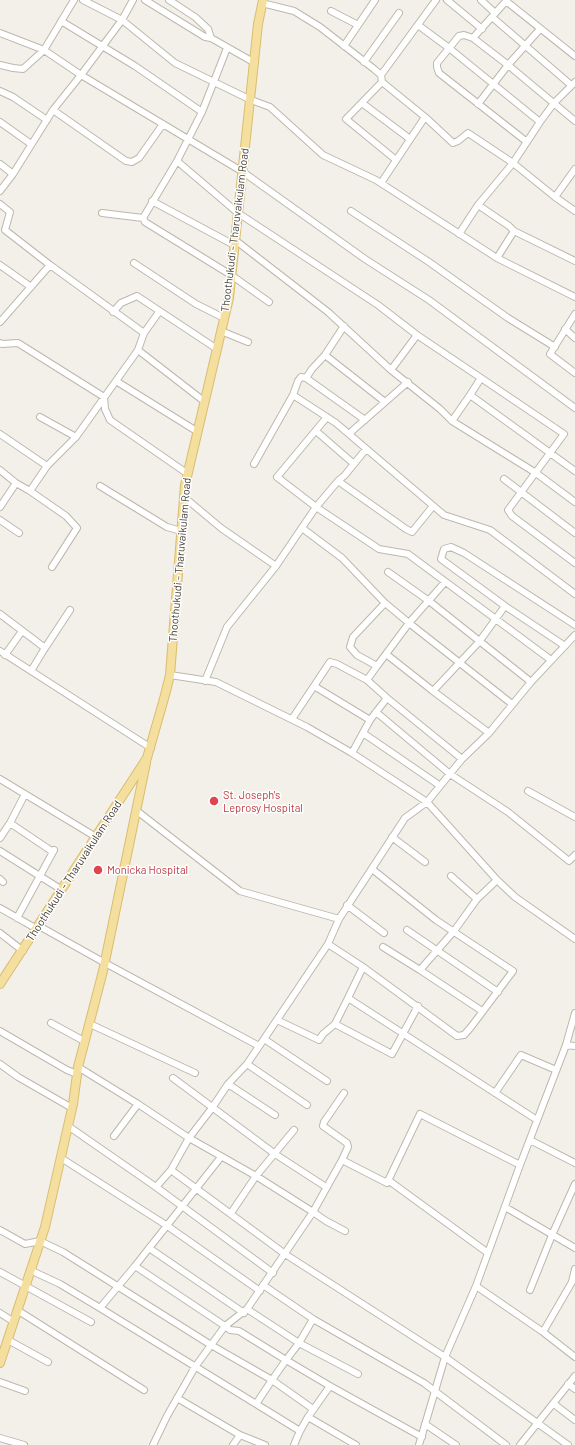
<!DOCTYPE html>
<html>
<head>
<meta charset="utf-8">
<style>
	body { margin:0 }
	canvas { display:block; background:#f3f0e9 }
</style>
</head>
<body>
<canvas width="575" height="1445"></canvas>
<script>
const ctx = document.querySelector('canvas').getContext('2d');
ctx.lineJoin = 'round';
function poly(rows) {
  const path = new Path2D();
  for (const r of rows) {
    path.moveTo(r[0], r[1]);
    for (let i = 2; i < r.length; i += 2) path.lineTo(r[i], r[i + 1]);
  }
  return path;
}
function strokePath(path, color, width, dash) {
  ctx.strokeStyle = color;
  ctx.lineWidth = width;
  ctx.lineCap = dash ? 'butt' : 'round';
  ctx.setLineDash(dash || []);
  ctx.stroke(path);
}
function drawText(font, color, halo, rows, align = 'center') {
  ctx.font = font + ' Barlow,sans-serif';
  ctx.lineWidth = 3;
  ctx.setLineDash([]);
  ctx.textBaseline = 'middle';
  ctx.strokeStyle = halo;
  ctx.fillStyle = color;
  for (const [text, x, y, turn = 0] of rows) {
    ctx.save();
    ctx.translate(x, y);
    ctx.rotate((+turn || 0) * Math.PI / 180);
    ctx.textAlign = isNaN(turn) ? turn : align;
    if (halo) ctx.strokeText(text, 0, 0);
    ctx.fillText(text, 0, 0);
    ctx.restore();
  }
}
const minor = poly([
	[83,0,122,20,175,63,251,100,270,107,323,155,376,180,497,258,575,297],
	[145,0,205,37,211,38,208,29,195,17,169,0],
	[447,0,482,29],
	[481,0,495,13],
	[507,0,473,38,508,65,575,121],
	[506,1,575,56],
	[262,3,294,11,320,27,374,69,381,75,382,82,425,117,381,183],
	[331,11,358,25],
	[492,17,571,85],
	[61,21,135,66,202,112],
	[418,25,449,48,540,122],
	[0,33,44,50,81,75,122,20,133,0],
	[211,38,255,63],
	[473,38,464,35,459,36,437,63,437,67,439,73,527,142],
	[344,46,375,0],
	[227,48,202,112,177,161,238,213,378,305,417,335],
	[364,62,399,13],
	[0,65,13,68,23,69,44,50,74,0],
	[381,75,436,0],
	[382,82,346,119,396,160],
	[0,91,13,97,47,120],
	[362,103,410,139],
	[478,104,508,65,540,29],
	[53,110,126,161,132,162,139,158,163,124],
	[425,117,453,143,458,141,468,133,513,163,555,197,575,211],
	[0,122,31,144],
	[177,161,143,218,145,222,231,275,269,302],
	[0,164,13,174],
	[0,191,13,174,53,110,81,75,243,172,365,259,429,300,575,408],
	[555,197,575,169],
	[152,201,234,245],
	[0,204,10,212,5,230,50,265,144,333,138,350,205,402],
	[478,205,509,226,514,231,575,261],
	[351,211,429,262,508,318,555,347],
	[102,213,143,218],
	[459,234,478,205,513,163,540,122,554,103,575,82],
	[235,240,328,312,391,370,440,409,452,421,536,473,575,502],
	[497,258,514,231],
	[134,263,196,304,224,318],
	[0,265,31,287],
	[113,312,121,303,137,296,217,349],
	[575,314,550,354,575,373],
	[0,322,50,265],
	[565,329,575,338],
	[221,331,248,342],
	[144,333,159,312],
	[0,343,2,344,18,343,104,397,105,409,110,420,188,474],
	[325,355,385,402],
	[391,370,417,335,481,378,470,395,575,471],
	[306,378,312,369,325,355,344,326],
	[481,378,564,434,508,510,512,516,575,563],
	[116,381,198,432],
	[293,395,298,381,301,377,306,378,365,420],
	[40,417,76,437],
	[452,421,470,395],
	[316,431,354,464],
	[0,434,47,466,76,437,138,350],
	[350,435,352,431,408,382],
	[366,449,345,475,338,481,316,507,379,549,408,554,551,660],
	[254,464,293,395,336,423,444,515,490,530,575,594],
	[0,470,16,483],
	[504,479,575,533],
	[338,481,406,529,412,532,433,506],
	[100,486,167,527,181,531],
	[30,491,66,516,77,528,52,567],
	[184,497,221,528,276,566,316,507,277,477,327,417],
	[0,507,16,483,30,491,47,466],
	[0,520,19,533],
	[302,528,342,558,385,603,409,623,512,704],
	[388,572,429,601,531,682],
	[385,603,353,637,350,647,357,655,377,666,386,654],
	[0,614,45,648,31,671],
	[565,646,505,606,441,559,444,549,451,547,464,553,575,625],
	[45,648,70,610],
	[0,651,151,748],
	[5,655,22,631],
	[377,666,367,680,387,698,462,759],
	[170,675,216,682,307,727,352,753,427,802,497,880,515,897,575,939],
	[205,681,227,627,276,566],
	[314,686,370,720],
	[433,691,386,654,409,623,445,582],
	[376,712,450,774,508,812,569,861,575,855],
	[292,719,330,662,337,664,367,680],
	[363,733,439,785],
	[489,733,433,691,479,642,505,606],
	[352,753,370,720,387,698],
	[0,779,96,837],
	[528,791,575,817],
	[25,794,10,823,53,852],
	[137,811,240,891,339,919],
	[392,837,425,862],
	[0,838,10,823],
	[0,851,62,890],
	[451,876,477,899,454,931,420,970,482,1011],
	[0,879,3,882],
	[477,899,497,880],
	[347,905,384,933],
	[0,908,37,929],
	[17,918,54,850],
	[39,926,105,963,259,1046],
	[407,930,498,992],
	[0,933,23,951],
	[383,947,420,970],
	[363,967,457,1036,464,1035,471,1027,513,971,436,920,372,869],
	[348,998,335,1024,392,1054,418,1006],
	[277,1020,319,1040,323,1034,335,1024],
	[51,1023,84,1041],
	[90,1024,195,1073],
	[0,1031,67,1070,77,1074],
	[566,1045,575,1046],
	[0,1064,18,1077,72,1108],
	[247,1064,307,1105],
	[78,1067,138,1104,189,1138,256,1176,313,1212,342,1160,387,1183,420,1114,520,1165],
	[173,1078,275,1154,326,1187],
	[327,1081,264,1039,328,944],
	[228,1084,275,1115],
	[495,1093,521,1055,556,1070],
	[537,1120,348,998,363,967,328,944,339,919,405,818,427,802,462,759,489,733,531,682,575,635],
	[68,1126,156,1187,171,1170,189,1138,212,1108,228,1084,247,1064,264,1039],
	[114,1136,138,1104],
	[530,1140,575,1163],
	[61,1158,166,1225,260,1291],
	[342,1160,348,1147,347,1143,323,1126,324,1122,344,1093],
	[171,1170,285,1254,445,1357,568,1445],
	[388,1180,488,1253],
	[156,1187,273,1273],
	[505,1207,575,1248],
	[231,1213,256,1176,294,1130],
	[0,1230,25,1244,40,1241,63,1252,211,1345,272,1380,286,1360,330,1386,422,1437],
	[149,1248,244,1313],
	[135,1266,225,1326,195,1367,167,1416,153,1445],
	[30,1270,60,1284,100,1308,300,1431,308,1417,330,1386],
	[0,1272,91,1322],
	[263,1285,313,1319,424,1383,506,1445],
	[476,1286,543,1332,575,1357],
	[530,1290,552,1235,575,1184],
	[100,1308,135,1266,221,1157],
	[247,1309,299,1343,358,1374],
	[17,1310,144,1390],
	[0,1313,14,1322],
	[313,1319,299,1343,286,1360,239,1331,230,1330,225,1326,247,1309,313,1212,326,1221,345,1231],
	[543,1332,572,1282,575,1269],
	[8,1340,48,1362],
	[0,1382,25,1391],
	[568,1384,575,1389],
	[177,1398,240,1435,265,1445],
	[256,1404,272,1380,313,1409],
	[554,1404,575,1420],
	[308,1417,356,1445],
	[425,1424,456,1445],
	[0,1438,24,1445],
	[233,1445,240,1435],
	[294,1445,300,1431],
	[419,1445,445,1357,476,1286,520,1165,566,1045,575,1013],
	[520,1445,575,1376]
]);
const major = poly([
	[0,984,147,758,165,695,170,675,185,485,229,298,258,24,263,0],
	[0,1363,45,1227,73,1104,78,1067,103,971,146,763]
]);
const markers = [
	[214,801,5,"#e0444e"],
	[98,870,5,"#e0444e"]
];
const streetNames = [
	["Thoothukudi - Tharuvaikulam Road",235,230,-83],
	["Thoothukudi - Tharuvaikulam Road",180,560,-85],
	["Thoothukudi - Tharuvaikulam Road",74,871,-57]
];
const healthNames = [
	["St. Joseph's",223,795],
	["Leprosy Hospital",223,808],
	["Monicka Hospital",107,870]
];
strokePath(minor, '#bdb8ac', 8);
strokePath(major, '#d9bd70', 10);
strokePath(minor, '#fff', 6);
strokePath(major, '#f5df9f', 8);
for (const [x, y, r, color] of markers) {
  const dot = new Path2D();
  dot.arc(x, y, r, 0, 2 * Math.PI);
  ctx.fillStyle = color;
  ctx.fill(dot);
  strokePath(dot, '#fff', 1.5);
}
drawText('11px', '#464138', '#fff', streetNames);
drawText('11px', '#be3a42', '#fff', healthNames, 'left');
</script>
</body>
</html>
